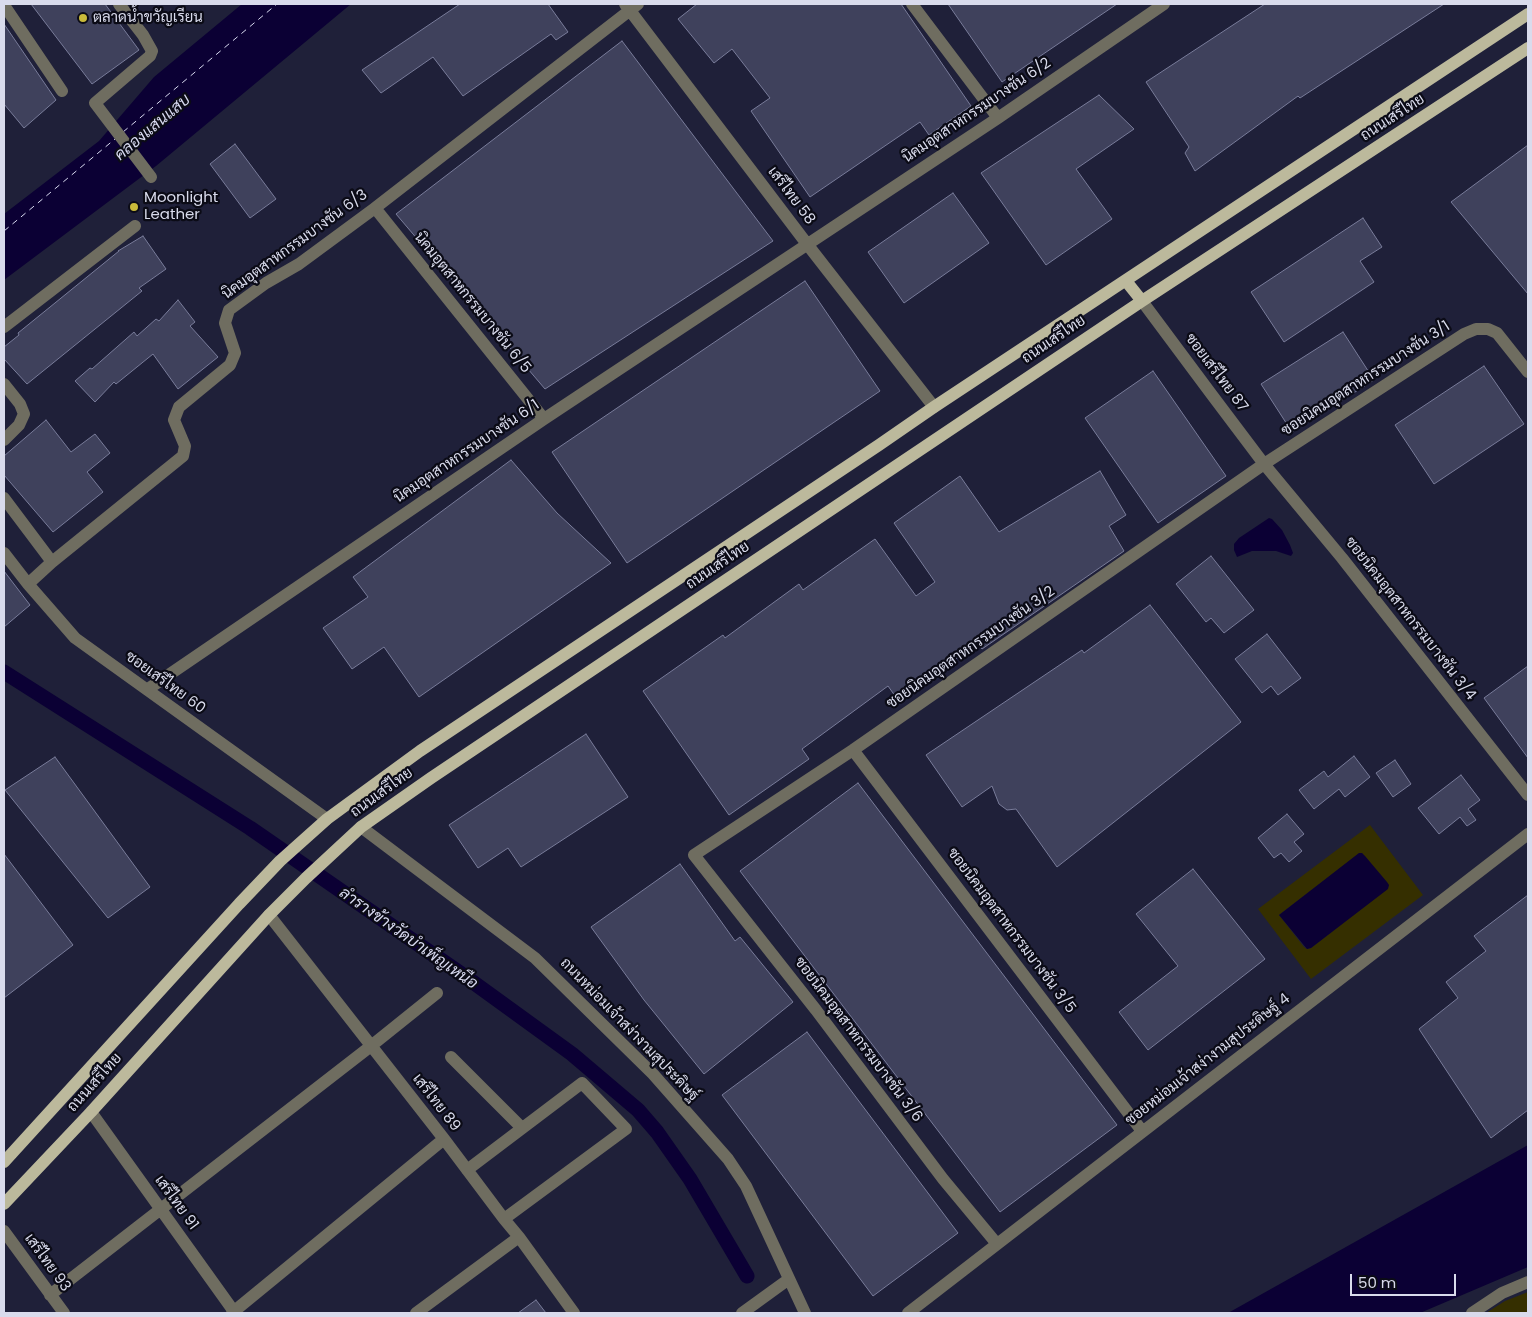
<!DOCTYPE html>
<html>
<head>
<meta charset="utf-8">
<style>
	body { margin:0 }
	#map { position:relative; width:1532px; height:1317px; overflow:hidden; background:#1f2039; font-family:Poppins,sans-serif }
	canvas { display:block }
	.frame { position:absolute; inset:0; border:5px solid #d9dbec; pointer-events:none }
	.scale { position:absolute; left:1350px; top:1274px; width:106px; height:22px; box-sizing:border-box; border:2px solid #d9dbec; border-top:0; padding-left:6px; font-size:15px; line-height:18px; white-space:nowrap; color:#d9dbec; -webkit-text-stroke:4px #0b0b16; paint-order:stroke }
</style>
</head>
<body>
<div id="map">
<canvas width="1532" height="1317"></canvas>
<div class="frame"></div>
<div class="scale">50 m</div>
</div>
<script>
const ctx = document.querySelector('canvas').getContext('2d');
ctx.lineJoin = 'round';
function paint(path, color) {
  ctx.fillStyle = color;
  ctx.fill(path, 'evenodd');
}
function poly(rows) {
  const path = new Path2D();
  for (const r of rows) {
    path.moveTo(r[0], r[1]);
    for (let i = 2; i < r.length; i += 2) path.lineTo(r[i], r[i + 1]);
  }
  return path;
}
function strokePath(path, color, width, dash) {
  ctx.strokeStyle = color;
  ctx.lineWidth = width;
  ctx.lineCap = dash ? 'butt' : 'round';
  ctx.setLineDash(dash || []);
  ctx.stroke(path);
}
function drawText(font, color, halo, rows, align = 'center') {
  ctx.font = font + ' Poppins,Sarabun,sans-serif';
  ctx.lineWidth = 4.5;
  ctx.setLineDash([]);
  ctx.textBaseline = 'middle';
  ctx.strokeStyle = halo;
  ctx.fillStyle = color;
  for (const [text, x, y, turn = 0] of rows) {
    ctx.save();
    ctx.translate(x, y);
    ctx.rotate((+turn || 0) * Math.PI / 180);
    ctx.textAlign = isNaN(turn) ? turn : align;
    if (halo) ctx.strokeText(text, 0, 0);
    ctx.fillText(text, 0, 0);
    ctx.restore();
  }
}
const green = poly([
	[1370,825,1423,895,1311,979,1258,909],
	[1362,853,1388,888,1311,948,1307,949,1304,947,1279,915,1359,854],
	[1528,1292,1528,1313,1486,1313,1505,1301]
]);
const water = poly([
	[242,4,351,4,156,166,4,280,4,214,99,141,154,77],
	[1269,518,1272,519,1282,530,1290,545,1293,553,1291,556,1276,551,1252,551,1237,557,1234,550,1234,544,1239,538],
	[1359,853,1362,853,1365,856,1387,882,1389,885,1388,889,1311,948,1307,949,1279,915],
	[1528,1145,1528,1267,1420,1313,1228,1313]
]);
const canal = poly([
	[4,672,250,828,470,980,572,1054,638,1110,657,1132,690,1179,747,1276]
]);
const ferry = poly([
	[123,132,277,4],
	[4,231,115,139]
]);
const building = poly([
	[31,4,105,4,139,50,92,84,31,4],
	[460,4,548,4,568,32,556,40,551,34,463,96,433,57,381,93,362,70,460,4],
	[697,4,901,4,971,106,929,135,920,122,810,197,751,111,770,98,732,49,714,63,678,19,697,4],
	[948,4,1117,4,1002,82,948,4],
	[1265,4,1444,4,1300,98,1298,96,1195,171,1185,153,1189,147,1146,82,1265,4],
	[4,24,56,100,24,128,4,104,4,24],
	[622,41,773,241,545,389,396,214,622,41],
	[1099,95,1134,129,1076,169,1112,219,1046,265,981,173,1099,95],
	[235,144,276,199,250,218,210,164,235,144],
	[1528,145,1528,294,1451,202,1528,145],
	[953,193,989,243,904,303,868,252,953,193],
	[1363,218,1382,247,1360,261,1374,282,1284,342,1251,292,1363,218],
	[143,236,166,269,139,288,142,291,27,384,4,359,4,347,19,335,18,333,119,251,118,251,143,236],
	[805,281,880,391,627,563,552,452,805,281],
	[178,300,195,322,190,326,218,357,178,389,153,354,116,384,114,382,95,402,75,381,90,368,92,369,134,332,137,336,156,319,159,321,178,300],
	[1343,332,1374,380,1292,432,1261,384,1343,332],
	[1484,366,1524,424,1434,484,1395,425,1484,366],
	[1153,371,1226,476,1158,523,1085,418,1153,371],
	[46,420,71,452,95,434,110,453,87,472,103,492,53,532,4,475,4,456,46,420],
	[511,460,557,513,611,563,419,697,384,647,352,669,323,628,368,597,353,577,511,460],
	[1100,471,1126,515,1109,526,1124,551,982,649,978,643,898,700,888,686,802,749,809,759,729,815,643,691,723,635,725,638,799,584,803,590,875,539,916,596,935,582,894,523,960,476,999,532,1100,471],
	[1211,556,1254,610,1224,633,1211,618,1206,622,1176,584,1211,556],
	[4,571,30,605,4,627,4,571],
	[1150,605,1241,722,1057,867,1016,809,1007,810,999,804,992,786,962,807,926,755,1082,650,1084,653,1150,605],
	[1267,634,1301,678,1278,695,1271,686,1262,693,1235,659,1267,634],
	[1528,666,1528,758,1484,698,1528,666],
	[586,734,628,797,521,867,508,848,478,868,449,825,586,734],
	[1354,756,1370,777,1345,797,1339,789,1314,809,1299,790,1324,771,1328,777,1354,756],
	[55,757,150,887,108,918,5,790,55,757],
	[1395,760,1411,784,1393,797,1376,773,1395,760],
	[1461,775,1480,800,1468,809,1476,820,1467,826,1460,817,1439,834,1418,808,1461,775],
	[858,783,1117,1125,1000,1212,740,871,858,783],
	[1287,814,1304,834,1294,842,1302,851,1289,862,1281,853,1274,858,1258,838,1287,814],
	[4,854,73,945,4,998,4,854],
	[680,864,735,941,740,937,793,1002,704,1074,644,1000,591,927,680,864],
	[1193,869,1265,959,1148,1050,1119,1012,1178,966,1136,914,1193,869],
	[1528,895,1528,1110,1491,1138,1419,1029,1458,998,1446,982,1486,951,1474,936,1528,895],
	[807,1032,958,1233,873,1296,722,1095,807,1032],
	[536,1300,546,1313,518,1313,536,1300]
]);
const minor = poly([
	[119,4,143,35,152,51,150,56,95,103,151,177],
	[625,4,807,244,934,407],
	[912,4,998,118],
	[4,5,62,91],
	[375,208,544,419],
	[1142,301,1212,395,1264,464,1342,558,1528,795],
	[4,327,135,226],
	[4,384,20,404,24,414,19,425,4,440],
	[4,498,52,562],
	[4,553,28,584,75,638,327,819],
	[28,584,52,562,183,456,185,446,174,420,179,407,230,365,235,353,225,323,229,310,266,283,299,264,375,208,638,4],
	[148,689,544,419,998,118,1164,4],
	[853,750,1142,1131],
	[361,827,535,958,653,1074,728,1159,746,1186,805,1313],
	[269,915,444,1139,504,1219,519,1237,574,1313],
	[451,1057,522,1128],
	[91,1112,235,1313],
	[467,1170,582,1083,626,1129,504,1219],
	[4,1231,64,1313],
	[997,1244,943,1179,816,1010,694,855,853,750,1264,464,1464,334,1476,329,1488,329,1497,333,1528,372],
	[50,1295,371,1046,437,993],
	[232,1313,444,1139],
	[416,1313,519,1237],
	[742,1313,789,1279],
	[908,1313,1528,834],
	[1472,1313,1502,1293,1528,1282]
]);
const major = poly([
	[1126,281,1142,301],
	[4,1162,239,904,280,861,327,819,420,751,879,445,934,407,1528,14],
	[4,1204,91,1112,269,915,306,878,361,827,431,778,1142,301,1528,48]
]);
const markers = [
	[83,18,5,"#c9ba3a"],
	[134,207,5,"#c9ba3a"]
];
const poiNames = [
	["ตลาดน้ำขวัญเรียน",93,18],
	["Moonlight",144,198],
	["Leather",144,215]
];
const streetNames = [
	["นิคมอุตสาหกรรมบางชัน 6/2",977,111,-34],
	["ถนนเสรีไทย",1393,118,-33],
	["เสรีไทย 58",791,196,53],
	["นิคมอุตสาหกรรมบางชัน 6/3",295,245,-36],
	["นิคมอุตสาหกรรมบางชัน 6/5",472,303,51],
	["ถนนเสรีไทย",1054,340,-34],
	["ซอยเสรีไทย 87",1216,373,53],
	["ซอยนิคมอุตสาหกรรมบางชัน 3/1",1366,379,-33],
	["นิคมอุตสาหกรรมบางชัน 6/1",467,452,-34],
	["ถนนเสรีไทย",718,566,-34],
	["ซอยนิคมอุตสาหกรรมบางชัน 3/4",1410,619,52],
	["ซอยนิคมอุตสาหกรรมบางชัน 3/2",971,648,-35],
	["ซอยเสรีไทย 60",165,683,36],
	["ถนนเสรีไทย",382,793,-36],
	["ซอยนิคมอุตสาหกรรมบางชัน 3/5",1011,931,53],
	["ถนนหม่อมเจ้าสง่างามสุประดิษฐ์",629,1030,46],
	["ซอยนิคมอุตสาหกรรมบางชัน 3/6",858,1040,53],
	["ซอยหม่อมเจ้าสง่างามสุประดิษฐ์ 4",1208,1060,-38],
	["ถนนเสรีไทย",95,1083,-48],
	["เสรีไทย 89",436,1103,52],
	["เสรีไทย 91",176,1203,54],
	["เสรีไทย 93",47,1263,54]
];
const waterNames = [
	["คลองแสนแสบ",153,128,-40],
	["ลำรางข้างวัดบำเพ็ญเหนือ",408,939,35]
];
paint(green, '#352f00');
paint(water, '#0b0034');
strokePath(canal, '#0b0034', 15);
strokePath(ferry, '#d8daf0', 1, [6, 5]);
paint(building, '#3f415c');
strokePath(building, '#797c9a', 1);
strokePath(minor, '#6f6d60', 12);
strokePath(major, '#bcb99c', 12);
for (const [x, y, r, color] of markers) {
  const dot = new Path2D();
  dot.arc(x, y, r, 0, 2 * Math.PI);
  ctx.fillStyle = color;
  ctx.fill(dot);
  strokePath(dot, '#0b0b16', 2);
}
drawText('15px', '#d9dbec', '#0b0b16', poiNames, 'left');
drawText('15px', '#d9dbec', '#0b0b16', streetNames);
drawText('italic 16px', '#d8daf0', '#0b0b16', waterNames);
</script>
</body>
</html>
